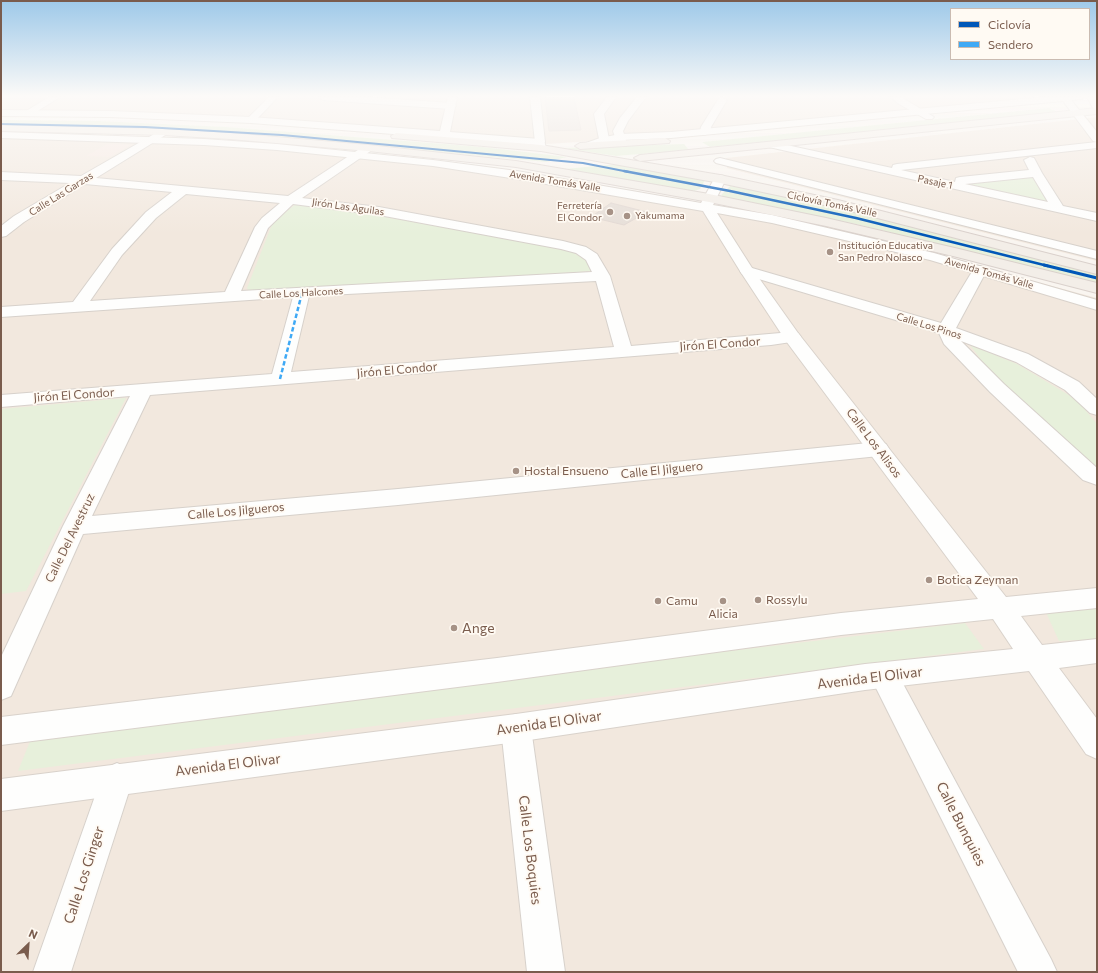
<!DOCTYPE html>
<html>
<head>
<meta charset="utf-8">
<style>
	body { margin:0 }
	#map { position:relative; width:1098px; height:973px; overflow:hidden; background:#f9f5f0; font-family:Commissioner,sans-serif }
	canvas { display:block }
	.frame { position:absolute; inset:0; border:2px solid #7a5c4d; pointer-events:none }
	.legend { position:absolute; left:950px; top:8px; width:140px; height:52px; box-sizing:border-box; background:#fffaf3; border:1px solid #cabbb1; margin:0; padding:5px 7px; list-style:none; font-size:12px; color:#7a5c4d }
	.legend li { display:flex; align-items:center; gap:8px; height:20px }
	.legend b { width:20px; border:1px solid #cabbb1 }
	.north { position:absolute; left:8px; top:925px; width:40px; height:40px; -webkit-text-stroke:3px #fffaf3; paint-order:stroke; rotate:25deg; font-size:11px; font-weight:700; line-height:16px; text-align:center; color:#7a5c4d }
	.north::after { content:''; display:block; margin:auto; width:14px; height:18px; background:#7a5c4d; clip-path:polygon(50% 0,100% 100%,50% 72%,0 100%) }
</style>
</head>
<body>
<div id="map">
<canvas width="1098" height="973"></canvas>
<div class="frame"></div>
<ul class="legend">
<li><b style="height:5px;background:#0057b8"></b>Ciclovía</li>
<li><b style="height:5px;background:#3fa9f5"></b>Sendero</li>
</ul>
<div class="north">N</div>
</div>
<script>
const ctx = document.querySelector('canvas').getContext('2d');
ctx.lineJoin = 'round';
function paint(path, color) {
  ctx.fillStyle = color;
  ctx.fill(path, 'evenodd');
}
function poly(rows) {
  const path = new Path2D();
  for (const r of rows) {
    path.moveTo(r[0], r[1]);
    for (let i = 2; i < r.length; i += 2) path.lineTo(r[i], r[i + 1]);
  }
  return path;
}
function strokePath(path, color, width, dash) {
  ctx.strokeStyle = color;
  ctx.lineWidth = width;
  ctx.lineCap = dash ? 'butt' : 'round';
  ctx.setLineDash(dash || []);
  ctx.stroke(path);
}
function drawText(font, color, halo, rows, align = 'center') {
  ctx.font = font + ' Commissioner,sans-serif';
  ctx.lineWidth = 3.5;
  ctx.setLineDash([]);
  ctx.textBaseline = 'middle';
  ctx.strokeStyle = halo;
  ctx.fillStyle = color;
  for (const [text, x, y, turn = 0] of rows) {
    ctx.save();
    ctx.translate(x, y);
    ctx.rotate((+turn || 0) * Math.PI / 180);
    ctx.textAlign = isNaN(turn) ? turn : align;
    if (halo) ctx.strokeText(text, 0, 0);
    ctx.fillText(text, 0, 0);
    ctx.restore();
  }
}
const residential = poly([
	[1,97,1097,97,754,131,530,145,235,121,80,115,1,115],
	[1097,117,1097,261,727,168,726,158],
	[1,133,24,133,147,137,260,143,420,158,497,169,778,216,849,232,1097,298,1097,972,1,972]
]);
const commercial = poly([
	[107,144,131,145,110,157,86,156]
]);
const green = poly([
	[1049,108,1060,113,710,147,702,142],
	[1,120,99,121,226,127,483,147,567,157,546,162,271,136,141,128,1,125],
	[684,144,689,150,616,156,563,148],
	[618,164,705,180,700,189,694,191,564,169],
	[1025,175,1035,177,1050,204,964,185,964,182],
	[730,186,751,188,912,224,1097,273,1097,284,856,224,725,198,721,195],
	[297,203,447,227,569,250,587,261,593,271,250,293,247,288,273,222],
	[970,345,1017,364,1077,400,1097,424,1097,469,993,376],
	[126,398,26,591,1,594,1,409],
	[1044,608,1097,608,1097,639,1059,641],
	[965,623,984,649,18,771,33,734]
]);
const building = poly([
	[545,97,574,97,581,130,549,131,545,97],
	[611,203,647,212,624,225,591,217,611,203]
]);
const street = poly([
	[49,97,60,97,31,115,25,115,23,113,49,97],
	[269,97,278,97,254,122,248,122,246,120,269,97],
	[319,97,366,97,451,103,456,106,451,109,323,100,319,97],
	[530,97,540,97,545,142,540,145,535,142,530,97],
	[607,97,616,97,604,114,610,144,605,147,600,144,594,114,607,97],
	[637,97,646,97,628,121,623,131,627,144,626,146,618,146,613,131,620,118,637,97],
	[722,97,727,100,711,127,710,132,705,135,701,134,700,132,701,127,719,98,722,97],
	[891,97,901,97,934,117,932,119,926,119,899,104,891,97],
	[163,129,168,132,167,134,96,178,288,196,364,146,368,145,373,148,372,150,302,198,379,207,563,241,586,247,597,254,610,276,631,346,792,332,798,333,801,337,798,341,771,345,150,395,92,516,398,489,879,442,886,444,889,449,886,454,879,456,398,505,83,534,11,696,1,700,1,657,63,526,130,396,1,407,1,395,272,374,293,297,1,317,1,307,73,302,112,249,146,212,172,192,85,184,24,222,6,236,1,237,1,226,14,216,70,183,1,180,1,172,81,176,163,129],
	[186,194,280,203,262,218,255,227,225,292,90,301,122,255,156,218,186,194],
	[293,204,379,215,561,249,576,253,586,260,592,272,241,291,268,228,293,204],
	[596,281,614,347,291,372,309,296,596,281],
	[773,142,892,168,893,165,897,164,1097,142,1097,148,901,170,955,182,956,178,960,177,1029,170,1024,160,1030,157,1034,158,1042,173,1063,206,1097,213,1097,221,769,147,768,145,769,143,773,142],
	[1033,177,1048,202,965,184,1033,177],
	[720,158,1097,251,1097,259,716,163,714,161,716,159,720,158],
	[980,266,985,267,987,270,956,328,1028,354,1079,382,1097,399,1097,415,1090,413,1065,390,1016,362,961,341,1004,384,1097,468,1097,485,1083,480,990,392,944,344,939,333,742,274,740,271,742,268,747,267,752,268,941,323,973,270,975,267,980,266],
	[884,663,894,667,1051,959,1057,972,1018,972,870,676,874,667,884,663],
	[516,714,527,718,531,728,565,972,527,972,501,728,505,718,516,714],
	[117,763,128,768,133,779,71,972,33,972,101,779,106,768,117,763]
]);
const secondary = poly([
	[448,97,457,97,450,132,540,139,544,140,546,148,541,151,537,150,535,145,251,123,110,117,1,116,1,110,110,111,251,117,440,131,448,97],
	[1044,97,1083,97,1082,99,1071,100,1097,132,1097,142,1093,141,1063,101,671,138,620,140,590,148,585,145,586,143,600,138,620,134,671,132,1044,97],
	[1087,97,1096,97,1097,111,1094,110,1087,97],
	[1,132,204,139,277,144,433,160,517,171,701,203,714,179,716,176,720,175,724,176,726,179,713,205,772,215,934,253,1097,300,1097,310,930,260,772,223,717,213,754,271,798,333,1006,597,1097,588,1097,608,1021,616,1042,645,1097,639,1097,663,1059,668,1097,719,1097,759,1086,754,1029,671,865,690,516,742,1,811,1,779,516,714,865,664,1013,649,993,619,841,635,497,682,1,745,1,717,497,658,841,613,978,599,786,341,740,271,703,211,517,179,433,166,277,150,204,145,1,138,1,132]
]);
const primary = poly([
	[1097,108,1097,114,640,161,634,158,640,155,1097,108],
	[1,125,163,129,230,133,368,145,516,161,709,194,826,218,959,249,1097,283,1097,293,957,257,826,226,709,202,516,167,368,151,230,139,163,135,1,131,1,125],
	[396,133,541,145,720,175,838,200,1097,266,1097,274,838,208,720,183,541,151,392,138,391,136,396,133],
	[665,138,670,141,669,143,580,149,575,146,580,143,665,138]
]);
const quiet = poly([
	[280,379,302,293]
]);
const cyclewayFar2 = poly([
	[1,124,145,127,282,135,583,163,629,172]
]);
const cyclewayFar1 = poly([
	[624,171,730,191,856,218,1048,266]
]);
const cycleway = poly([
	[1044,265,1097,278]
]);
const markers = [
	[610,212,4,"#a69286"],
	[627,216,4,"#a69286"],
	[830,252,4,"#a69286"],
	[516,471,4,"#a69286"],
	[929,580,4,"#a69286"],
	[758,600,4,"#a69286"],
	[658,601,4,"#a69286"],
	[723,601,4,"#a69286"],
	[454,628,4,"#a69286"]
];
const farStreetnames = [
	["Avenida Tomás Valle",555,181,9],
	["Pasaje 1",935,182,12],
	["Calle Las Garzas",61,194,-32],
	["Ciclovía Tomás Valle",832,204,12],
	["Jirón Las Aguilas",348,207,8],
	["Avenida Tomás Valle",989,273,16],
	["Calle Los Halcones",301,293,-3],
	["Calle Los Pinos",929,326,17]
];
const farPoinames = [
	["Ferretería",602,206,"right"],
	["El Condor",602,218,"right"],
	["Yakumama",635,216],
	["Institución Educativa",838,246],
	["San Pedro Nolasco",838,258]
];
const streetNames = [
	["Jirón El Condor",720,344,-4],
	["Jirón El Condor",397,370,-5],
	["Jirón El Condor",74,395,-4],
	["Calle Los Alisos",874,443,53],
	["Calle El Jilguero",662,470,-6],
	["Calle Los Jilgueros",236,511,-5],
	["Calle Del Avestruz",70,538,-64]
];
const poiNames = [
	["Hostal Ensueno",524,471],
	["Botica Zeyman",937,580],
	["Rossylu",766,600],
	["Camu",666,601],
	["Alicia",723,614,"center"]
];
const nearPoinames = [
	["Ange",462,628]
];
const nearStreetnames = [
	["Avenida El Olivar",870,678,-7],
	["Avenida El Olivar",549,723,-8],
	["Avenida El Olivar",228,765,-7],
	["Calle Bunquies",961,824,63],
	["Calle Los Boquies",530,850,83],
	["Calle Los Ginger",84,875,-72]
];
paint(residential, '#f2e8de');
paint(commercial, '#f6e8e1');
paint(green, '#e7f0db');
paint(building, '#e6ded7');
strokePath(building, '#e2d8d2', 1);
strokePath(street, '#d7d1cb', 2);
strokePath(secondary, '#d9d2cb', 2);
strokePath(primary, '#dad1cc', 2);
paint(street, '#fefefd');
paint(secondary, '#fefefd');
paint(primary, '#f3eee8');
strokePath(quiet, '#3fa9f5', 2.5, [4.5, 2.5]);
strokePath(cyclewayFar2, '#0057b8', 2);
strokePath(cyclewayFar1, '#0057b8', 2.5);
strokePath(cycleway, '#0057b8', 3);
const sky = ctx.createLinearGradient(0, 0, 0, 234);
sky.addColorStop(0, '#9ec9e9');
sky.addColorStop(0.41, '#fcfaf8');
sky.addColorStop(1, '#fcfaf800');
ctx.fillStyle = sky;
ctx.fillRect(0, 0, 1098, 234);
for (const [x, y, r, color] of markers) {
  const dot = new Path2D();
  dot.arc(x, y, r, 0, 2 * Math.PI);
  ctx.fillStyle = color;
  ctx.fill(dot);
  strokePath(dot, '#fffaf3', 1.5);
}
drawText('10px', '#7a5c4d', '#fffaf3', farStreetnames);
drawText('10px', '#7a5c4d', '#fffaf3', farPoinames, 'left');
drawText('12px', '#7a5c4d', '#fffaf3', streetNames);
drawText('12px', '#7a5c4d', '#fffaf3', poiNames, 'left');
drawText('14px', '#7a5c4d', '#fffaf3', nearPoinames, 'left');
drawText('14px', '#7a5c4d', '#fffaf3', nearStreetnames);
</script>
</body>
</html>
